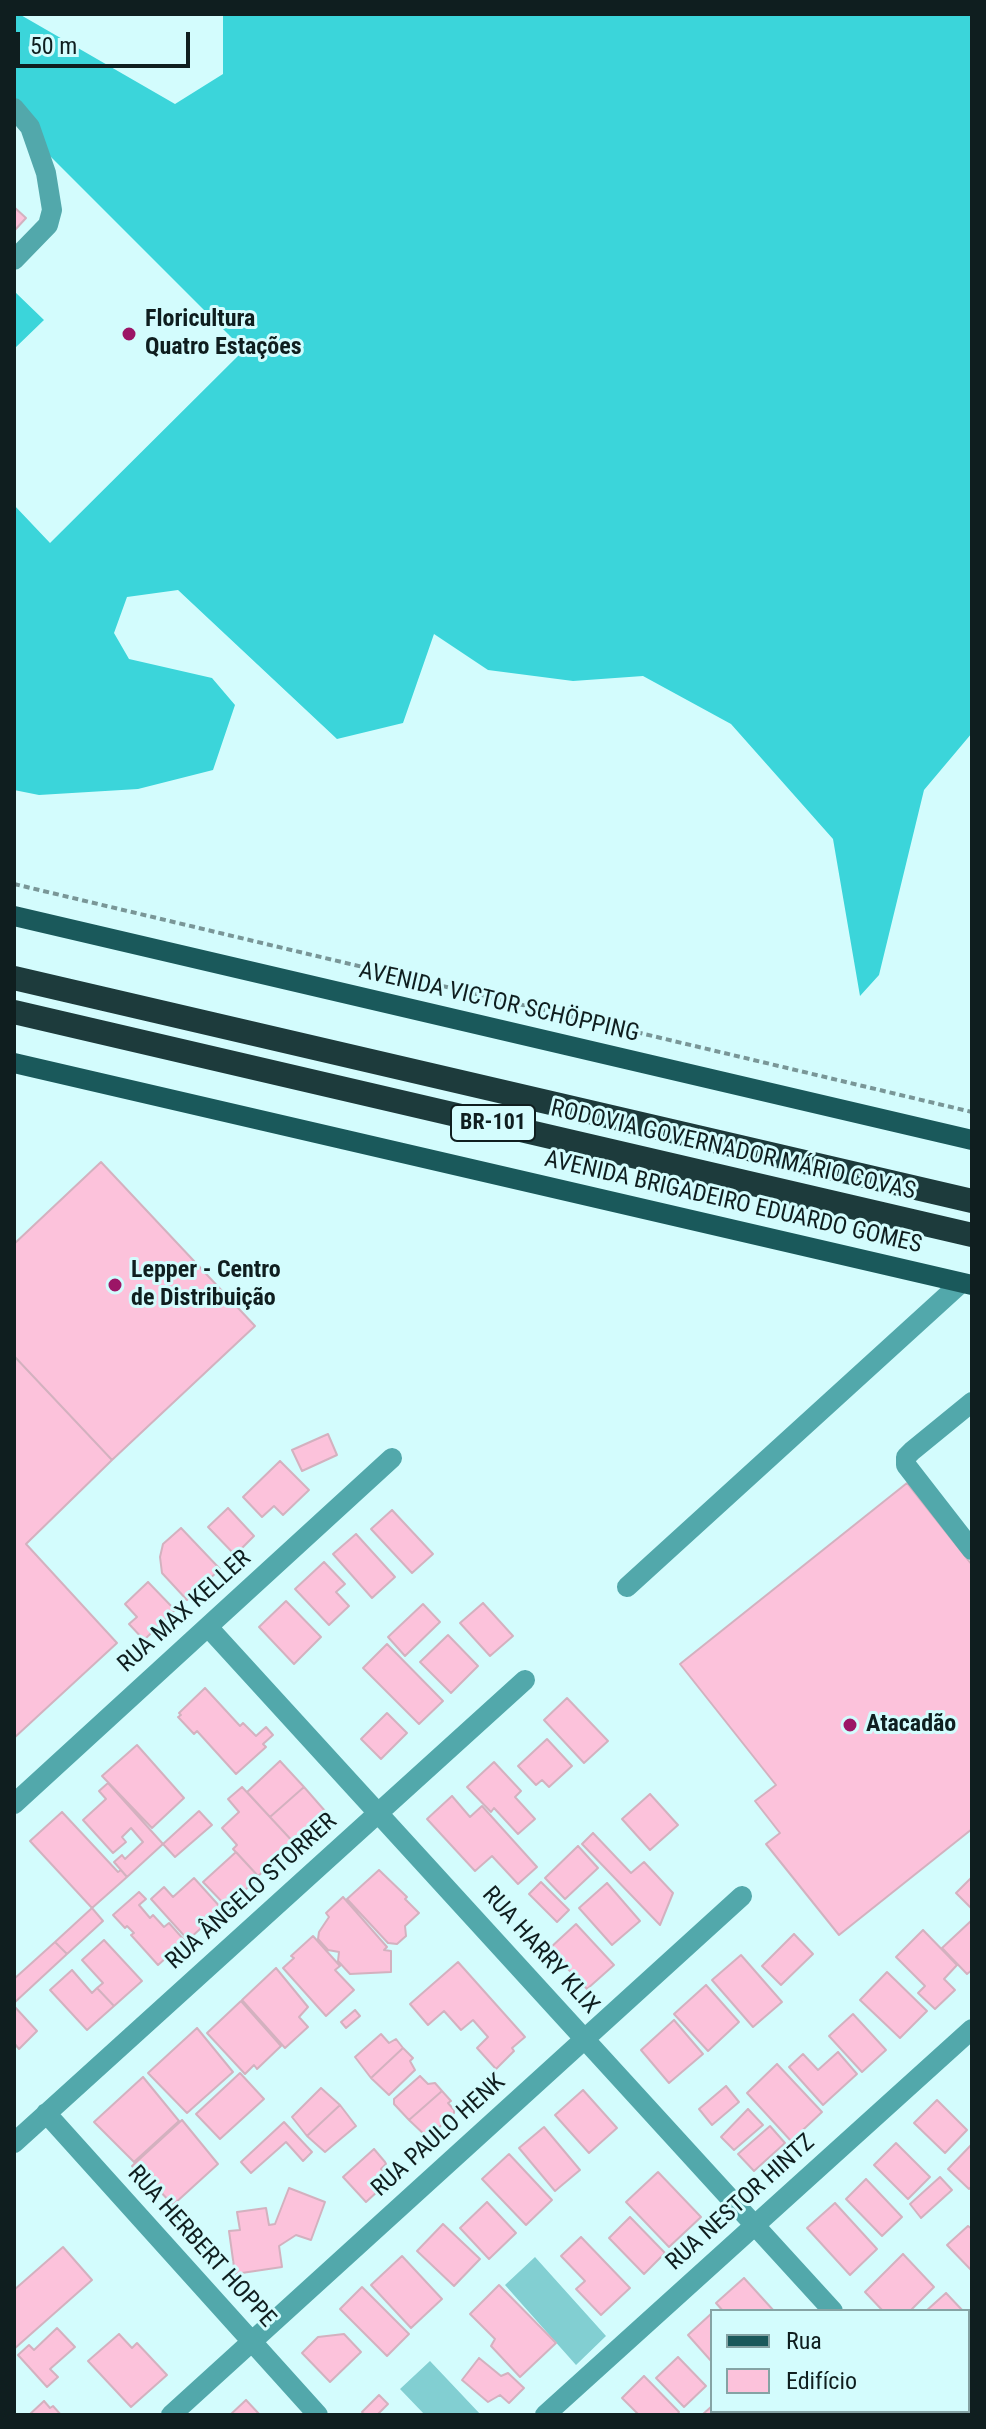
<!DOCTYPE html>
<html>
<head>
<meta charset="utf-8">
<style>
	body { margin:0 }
	#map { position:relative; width:986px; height:2429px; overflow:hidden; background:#d3fcfd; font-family:"Roboto Condensed",sans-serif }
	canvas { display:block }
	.frame { position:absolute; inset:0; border:16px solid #0f1e1f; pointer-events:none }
	.legend { position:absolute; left:710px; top:2309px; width:260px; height:104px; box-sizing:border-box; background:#d3fcfd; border:2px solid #85a3a4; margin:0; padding:10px 14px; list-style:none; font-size:24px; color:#0f1e1f }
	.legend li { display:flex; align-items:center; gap:16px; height:40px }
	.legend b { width:40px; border:2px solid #85a3a4 }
	.scale { position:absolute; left:16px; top:32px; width:174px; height:36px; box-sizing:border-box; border:4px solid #0f1e1f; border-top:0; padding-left:10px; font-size:24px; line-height:28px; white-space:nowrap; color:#0f1e1f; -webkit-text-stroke:6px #d3fcfd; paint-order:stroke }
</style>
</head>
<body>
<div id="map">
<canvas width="986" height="2429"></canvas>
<div class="frame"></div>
<ul class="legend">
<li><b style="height:10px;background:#1a595b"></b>Rua</li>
<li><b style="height:22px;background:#fcc2db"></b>Edifício</li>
</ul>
<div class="scale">50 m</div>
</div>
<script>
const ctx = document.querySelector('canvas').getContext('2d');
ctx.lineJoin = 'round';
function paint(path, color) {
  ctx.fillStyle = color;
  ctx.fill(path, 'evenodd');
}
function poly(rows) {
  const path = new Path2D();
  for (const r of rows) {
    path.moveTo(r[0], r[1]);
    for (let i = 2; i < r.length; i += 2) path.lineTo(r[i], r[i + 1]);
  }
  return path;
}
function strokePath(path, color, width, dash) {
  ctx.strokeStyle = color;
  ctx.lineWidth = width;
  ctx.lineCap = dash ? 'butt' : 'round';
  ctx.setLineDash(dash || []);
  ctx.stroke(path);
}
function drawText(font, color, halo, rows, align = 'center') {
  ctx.font = font + ' "Roboto Condensed",sans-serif';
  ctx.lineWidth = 6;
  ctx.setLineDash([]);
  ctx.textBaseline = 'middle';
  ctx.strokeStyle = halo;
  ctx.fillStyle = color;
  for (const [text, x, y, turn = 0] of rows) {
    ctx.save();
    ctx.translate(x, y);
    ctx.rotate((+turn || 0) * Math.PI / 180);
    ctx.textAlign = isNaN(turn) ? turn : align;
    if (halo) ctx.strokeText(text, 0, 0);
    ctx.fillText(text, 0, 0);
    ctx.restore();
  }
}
const green = poly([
	[535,2257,606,2336,576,2365,505,2285],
	[430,2361,481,2415,425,2415,400,2389]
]);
const forest = poly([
	[14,14,19,14,175,104,223,74,223,14,972,14,972,733,924,790,879,975,860,996,833,839,731,724,643,676,573,681,488,670,434,634,403,723,337,739,178,590,127,597,114,633,129,659,212,678,235,705,213,770,138,789,39,795,14,790,14,505,50,543,244,350,14,120],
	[14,291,44,320,14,349]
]);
const building = poly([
	[14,207,26,218,14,231,14,207],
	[101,1162,255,1326,112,1460,14,1356,14,1244,101,1162],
	[14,1356,112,1460,26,1544,117,1643,14,1738,14,1356],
	[328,1434,337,1455,302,1471,292,1450,328,1434],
	[280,1461,309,1490,283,1515,274,1506,262,1517,243,1497,280,1461],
	[907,1483,972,1565,972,1829,839,1935,766,1844,780,1833,755,1801,776,1785,680,1664,907,1483],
	[228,1508,254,1536,235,1555,208,1527,228,1508],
	[392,1510,433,1554,412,1573,371,1529,392,1510],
	[181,1528,220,1569,187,1600,162,1573,160,1557,163,1544,181,1528],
	[356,1534,395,1577,372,1598,333,1554,356,1534],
	[324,1562,345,1584,336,1592,349,1606,329,1625,295,1589,324,1562],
	[148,1582,175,1610,144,1640,129,1624,137,1617,125,1604,148,1582],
	[286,1601,321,1637,294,1664,259,1627,286,1601],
	[483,1603,513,1636,490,1656,460,1623,483,1603],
	[423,1604,440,1622,405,1656,388,1637,423,1604],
	[448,1635,478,1666,451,1693,420,1662,448,1635],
	[387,1644,443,1701,419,1724,363,1668,387,1644],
	[205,1688,240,1726,243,1723,256,1736,266,1727,273,1735,263,1744,266,1747,236,1774,197,1731,194,1734,178,1717,181,1715,179,1713,205,1688],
	[567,1698,608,1741,584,1763,544,1720,567,1698],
	[387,1713,407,1733,381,1759,361,1739,387,1713],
	[547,1739,572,1766,549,1787,542,1780,536,1785,518,1766,547,1739],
	[137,1745,184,1798,152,1828,102,1776,137,1745],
	[280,1761,304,1787,270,1817,247,1792,280,1761],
	[494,1762,521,1791,515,1797,535,1819,518,1834,494,1808,491,1812,467,1787,494,1762],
	[108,1783,163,1844,127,1877,114,1862,122,1855,125,1859,143,1842,131,1828,122,1837,126,1842,113,1853,83,1820,106,1799,99,1791,108,1783],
	[242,1787,295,1844,258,1876,233,1849,237,1845,222,1828,239,1812,228,1799,242,1787],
	[304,1787,325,1811,305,1829,308,1833,296,1845,270,1817,304,1787],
	[650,1794,678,1825,650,1850,622,1819,650,1794],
	[452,1796,470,1817,482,1806,537,1867,518,1884,492,1856,475,1871,427,1819,452,1796],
	[199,1811,212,1825,175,1857,163,1844,199,1811],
	[62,1812,118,1872,121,1870,127,1877,92,1908,30,1841,62,1812],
	[593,1833,631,1873,644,1862,673,1893,660,1925,582,1844,593,1833],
	[578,1846,598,1868,565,1899,545,1878,578,1846],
	[236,1852,259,1877,227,1907,203,1882,236,1852],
	[379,1870,407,1897,405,1899,419,1913,405,1926,406,1936,397,1944,388,1943,347,1899,379,1870],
	[972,1877,972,1909,956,1893,972,1877],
	[194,1878,222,1909,188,1940,151,1899,164,1887,173,1897,194,1878],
	[541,1882,569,1910,557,1922,529,1894,541,1882],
	[607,1883,640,1921,612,1945,579,1908,607,1883],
	[139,1892,146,1899,139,1905,150,1918,153,1915,164,1927,169,1923,185,1941,158,1965,131,1935,134,1933,127,1926,125,1928,113,1915,139,1892],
	[343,1897,387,1947,384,1950,391,1951,391,1972,350,1974,338,1961,339,1952,328,1950,318,1939,319,1932,329,1917,326,1913,343,1897],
	[92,1908,103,1921,67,1954,55,1942,92,1908],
	[972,1920,972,1970,967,1974,942,1948,972,1920],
	[576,1924,614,1965,587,1989,549,1949,576,1924],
	[923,1930,957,1965,944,1979,955,1990,935,2009,918,1993,925,1986,896,1957,923,1930],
	[794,1934,813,1954,781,1985,762,1966,794,1934],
	[313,1936,340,1966,335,1970,354,1990,326,2016,283,1968,294,1958,291,1956,313,1936],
	[104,1940,142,1981,114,2006,97,1988,103,1983,82,1960,104,1940],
	[55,1942,67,1954,14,2003,14,1979,55,1942],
	[741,1955,782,2002,753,2027,712,1980,741,1955],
	[458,1962,525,2037,512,2048,514,2051,496,2069,477,2048,488,2037,473,2020,461,2030,444,2011,428,2025,410,2004,458,1962],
	[276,1968,308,2007,299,2017,308,2027,285,2048,242,2000,276,1968],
	[72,1970,92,1993,97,1988,114,2006,87,2030,50,1990,72,1970],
	[887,1972,927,2011,900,2038,860,2000,887,1972],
	[706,1985,739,2022,708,2051,674,2014,706,1985],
	[241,2001,281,2046,257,2069,254,2065,245,2074,207,2033,241,2001],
	[14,2006,37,2031,19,2049,14,2043,14,2006],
	[355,2010,360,2016,346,2028,341,2022,355,2010],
	[853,2014,886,2050,862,2072,829,2036,853,2014],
	[674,2020,703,2054,669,2083,641,2050,674,2020],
	[197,2028,233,2072,187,2113,148,2073,197,2028],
	[381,2034,389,2043,396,2039,403,2048,371,2078,355,2057,381,2034],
	[403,2048,413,2058,410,2061,415,2070,389,2095,371,2078,403,2048],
	[838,2052,857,2074,823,2105,789,2067,803,2054,818,2070,838,2052],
	[777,2064,822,2112,791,2141,747,2093,777,2064],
	[240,2073,264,2099,220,2139,196,2114,240,2073],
	[420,2076,428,2084,435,2083,442,2091,409,2120,394,2104,394,2099,420,2076],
	[143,2077,179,2121,134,2162,94,2122,143,2077],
	[726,2086,739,2102,712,2125,699,2109,726,2086],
	[321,2088,340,2105,307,2136,292,2117,321,2088],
	[583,2090,617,2128,589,2153,555,2115,583,2090],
	[442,2091,451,2101,448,2103,454,2110,454,2113,428,2138,409,2120,442,2091],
	[937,2100,967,2130,945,2153,914,2123,937,2100],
	[340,2105,356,2126,325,2152,307,2136,340,2105],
	[748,2109,763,2125,734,2150,721,2137,748,2109],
	[182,2120,218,2164,173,2205,156,2187,154,2189,132,2166,182,2120],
	[284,2122,312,2152,303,2161,286,2142,251,2173,241,2162,284,2122],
	[770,2126,785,2143,754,2171,738,2154,770,2126],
	[544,2127,580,2170,555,2191,519,2148,544,2127],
	[896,2143,930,2177,908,2199,874,2165,896,2143],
	[972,2144,972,2186,969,2189,948,2169,972,2144],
	[374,2149,385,2162,386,2164,381,2169,390,2180,366,2202,343,2177,374,2149],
	[509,2154,552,2200,526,2225,482,2179,509,2154],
	[658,2172,701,2217,669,2247,626,2202,658,2172],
	[940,2177,952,2190,921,2218,910,2204,940,2177],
	[866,2179,902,2217,882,2236,846,2199,866,2179],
	[289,2188,325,2202,311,2240,296,2235,279,2246,282,2267,235,2274,229,2231,240,2230,237,2212,266,2208,269,2225,275,2224,289,2188],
	[487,2202,516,2233,489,2259,460,2228,487,2202],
	[835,2203,877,2249,850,2275,807,2228,835,2203],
	[630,2217,665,2253,644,2274,609,2238,630,2217],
	[443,2224,480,2259,454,2286,417,2251,443,2224],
	[968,2226,972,2229,972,2271,947,2245,968,2226],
	[581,2237,630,2288,601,2315,576,2289,585,2281,561,2256,581,2237],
	[63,2247,92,2280,14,2349,14,2290,63,2247],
	[903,2254,934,2287,910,2311,883,2311,865,2292,903,2254],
	[402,2256,442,2299,411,2328,371,2285,402,2256],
	[744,2278,774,2311,723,2311,716,2303,744,2278],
	[499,2285,556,2343,520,2377,491,2346,495,2339,470,2314,499,2285],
	[362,2287,409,2334,387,2356,340,2309,362,2287],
	[946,2293,963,2311,926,2311,946,2293],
	[712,2313,712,2362,688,2335,712,2313],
	[968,2317,972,2321,972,2389,968,2393,968,2317],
	[57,2328,75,2347,50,2369,58,2377,47,2387,18,2355,29,2345,34,2350,57,2328],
	[119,2334,132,2348,137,2343,167,2375,131,2407,88,2361,119,2334],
	[344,2334,361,2352,330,2382,302,2353,318,2337,344,2334],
	[678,2357,706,2386,684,2407,656,2378,678,2357],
	[479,2358,501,2376,508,2373,524,2388,509,2403,500,2395,488,2402,462,2380,479,2358],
	[644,2376,679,2412,677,2415,639,2415,622,2398,644,2376],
	[379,2395,388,2404,377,2415,365,2415,362,2412,379,2395],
	[246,2400,260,2415,230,2415,246,2400],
	[44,2401,50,2408,53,2406,61,2415,29,2415,44,2401],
	[712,2406,712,2411,728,2411,724,2415,702,2415,712,2406]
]);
const path = poly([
	[14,884,972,1112]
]);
const minor = poly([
	[14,108,30,127,46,173,52,210,48,225,14,260],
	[972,1402,912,1451,906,1457,906,1465,972,1550],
	[627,1587,961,1283],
	[208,1627,833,2311],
	[14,1804,392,1458],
	[46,2113,318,2415],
	[14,2143,525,1680],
	[924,2411,928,2415],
	[171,2415,742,1896],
	[545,2415,972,2029]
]);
const major = poly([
	[14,916,972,1140],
	[14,1063,972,1285]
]);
const highway = poly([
	[14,978,972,1201],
	[14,1012,972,1235]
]);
const markers = [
	[129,334,8,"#9c1566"],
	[115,1285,8,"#9c1566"],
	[850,1725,8,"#9c1566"]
];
const shields = [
	[493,1123,84]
];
const shieldNames = [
	["BR-101",493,1123]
];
const poiNames = [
	["Floricultura",145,320],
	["Quatro Estações",145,348],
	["Lepper - Centro",131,1271],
	["de Distribuição",131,1299],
	["Atacadão",866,1725]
];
const streetNames = [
	["AVENIDA VICTOR SCHÖPPING",499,1003,13],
	["RODOVIA GOVERNADOR MÁRIO COVAS",733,1151,13],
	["AVENIDA BRIGADEIRO EDUARDO GOMES",733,1203,13],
	["RUA MAX KELLER",185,1612,-42],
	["RUA ÂNGELO STORRER",252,1892,-42],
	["RUA HARRY KLIX",540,1951,48],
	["RUA PAULO HENK",439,2136,-42],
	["RUA NESTOR HINTZ",741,2203,-42],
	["RUA HERBERT HOPPE",201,2247,48]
];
paint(green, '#82cfd2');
paint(forest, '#3bd5da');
paint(building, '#fcc2db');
strokePath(building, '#d3b1bf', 2);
strokePath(path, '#799697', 4, [6, 4]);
strokePath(minor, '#52a8ab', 20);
strokePath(major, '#1a595b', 20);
strokePath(highway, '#1d3b3c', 24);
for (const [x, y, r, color] of markers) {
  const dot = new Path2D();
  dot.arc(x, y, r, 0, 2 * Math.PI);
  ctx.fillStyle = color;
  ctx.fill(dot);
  strokePath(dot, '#d3fcfd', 3);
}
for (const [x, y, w] of shields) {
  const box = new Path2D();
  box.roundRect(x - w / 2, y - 18, w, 36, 6);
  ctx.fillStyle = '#d3fcfd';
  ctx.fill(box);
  strokePath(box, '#0f1e1f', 2);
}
drawText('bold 22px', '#0f1e1f', null, shieldNames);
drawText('bold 24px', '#0f1e1f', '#d3fcfd', poiNames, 'left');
drawText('24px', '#0f1e1f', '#d3fcfd', streetNames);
</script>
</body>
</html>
